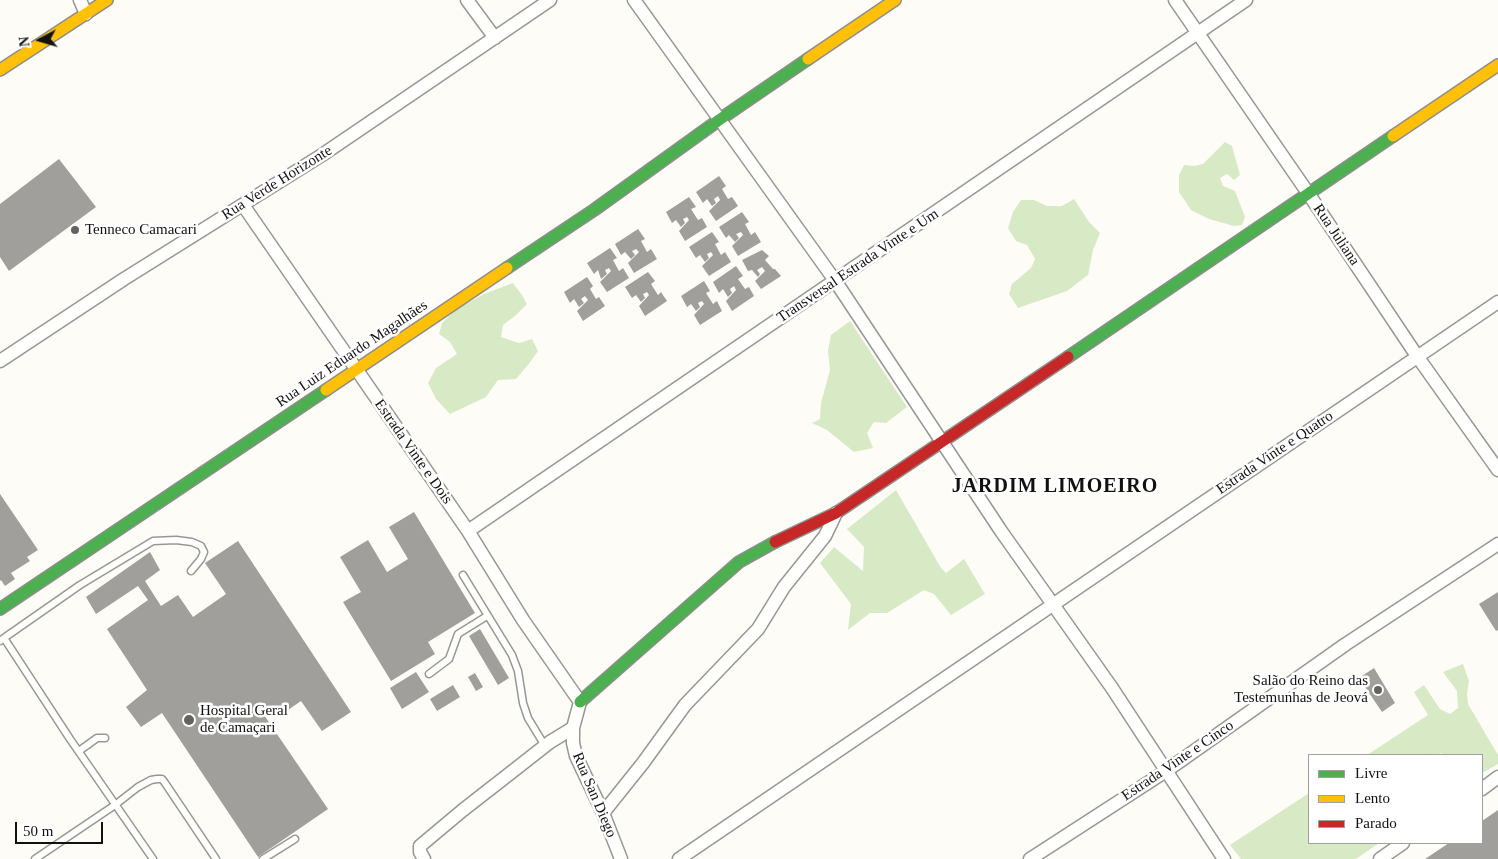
<!DOCTYPE html>
<html>
<head>
<meta charset="utf-8">
<style>
	body { margin:0 }
	#map { position:relative; width:1498px; height:859px; overflow:hidden; background:#fdfcf7; font-family:"Times New Roman",serif }
	canvas { display:block }
	.legend { position:absolute; left:1308px; top:754px; width:175px; height:90px; box-sizing:border-box; background:#fff; border:1px solid #a0a0a0; margin:0; padding:6px 9px; list-style:none; font-size:15px; color:#111 }
	.legend li { display:flex; align-items:center; gap:10px; height:25px }
	.legend b { width:25px; border:1px solid #a0a0a0 }
	.north { position:absolute; left:15px; top:15px; width:50px; height:50px; -webkit-text-stroke:4px #fff; paint-order:stroke; rotate:264deg; font-size:14px; font-weight:700; line-height:20px; text-align:center; color:#111 }
	.north::after { content:''; display:block; margin:auto; width:18px; height:22px; background:#111; clip-path:polygon(50% 0,100% 100%,50% 72%,0 100%) }
	.scale { position:absolute; left:15px; top:822px; width:88px; height:22px; box-sizing:border-box; border:2px solid #111; border-top:0; padding-left:6px; font-size:15px; line-height:18px; white-space:nowrap; color:#111; -webkit-text-stroke:4px #fff; paint-order:stroke }
</style>
</head>
<body>
<div id="map">
<canvas width="1498" height="859"></canvas>
<ul class="legend">
<li><b style="height:6px;background:#4caf50"></b>Livre</li>
<li><b style="height:6px;background:#ffc107"></b>Lento</li>
<li><b style="height:6px;background:#c62828"></b>Parado</li>
</ul>
<div class="north">N</div>
<div class="scale">50 m</div>
</div>
<script>
const ctx = document.querySelector('canvas').getContext('2d');
ctx.lineJoin = 'round';
function paint(path, color) {
  ctx.fillStyle = color;
  ctx.fill(path, 'evenodd');
}
function poly(rows) {
  const path = new Path2D();
  for (const r of rows) {
    path.moveTo(r[0], r[1]);
    for (let i = 2; i < r.length; i += 2) path.lineTo(r[i], r[i + 1]);
  }
  return path;
}
function strokePath(path, color, width, dash) {
  ctx.strokeStyle = color;
  ctx.lineWidth = width;
  ctx.lineCap = dash ? 'butt' : 'round';
  ctx.setLineDash(dash || []);
  ctx.stroke(path);
}
function drawText(font, color, halo, rows, align = 'center') {
  ctx.font = font + ' "Times New Roman",serif';
  ctx.lineWidth = 5;
  ctx.setLineDash([]);
  ctx.textBaseline = 'middle';
  ctx.strokeStyle = halo;
  ctx.fillStyle = color;
  for (const [text, x, y, turn = 0] of rows) {
    ctx.save();
    ctx.translate(x, y);
    ctx.rotate((+turn || 0) * Math.PI / 180);
    ctx.textAlign = isNaN(turn) ? turn : align;
    if (halo) ctx.strokeText(text, 0, 0);
    ctx.fillText(text, 0, 0);
    ctx.restore();
  }
}
const forest = poly([
	[1225,142,1232,146,1240,175,1234,180,1227,174,1220,178,1223,186,1235,191,1245,217,1242,225,1234,226,1209,219,1191,210,1179,192,1179,175,1184,165,1194,166,1203,164],
	[1074,199,1089,222,1100,233,1093,250,1088,275,1067,291,1018,308,1009,294,1012,284,1031,268,1035,259,1027,245,1016,241,1008,228,1013,212,1021,200,1034,200,1047,206,1062,206],
	[513,283,522,295,527,304,516,315,503,325,501,337,519,343,532,339,538,351,528,365,516,379,498,380,486,397,450,414,436,399,428,383,436,368,457,354,450,342,439,334,442,323,455,310,484,294],
	[850,321,907,407,886,423,874,422,867,433,873,448,854,452,827,430,812,423,820,419,821,403,830,370,828,350,831,335],
	[896,490,941,568,946,573,964,559,985,594,951,615,934,594,924,590,887,613,870,613,848,630,851,604,820,563,834,547,863,571,864,547,847,529],
	[1463,664,1469,681,1467,694,1468,704,1498,755,1498,764,1482,773,1482,755,1443,755,1441,753,1436,755,1367,755,1428,715,1414,692,1424,685,1440,709,1450,714,1458,708,1457,691,1443,672],
	[1309,793,1309,843,1379,843,1356,859,1241,859,1230,845]
]);
const building = poly([
	[59,159,96,207,9,271,0,257,0,204],
	[719,176,726,186,722,189,728,199,732,197,738,206,716,221,709,211,720,200,718,196,714,199,716,203,712,206,707,199,703,203,696,192],
	[689,197,696,207,691,209,698,220,702,218,707,227,685,241,679,231,689,220,687,217,683,219,685,223,681,227,676,220,672,223,666,212],
	[742,212,749,222,745,224,751,235,755,232,761,242,738,256,732,246,743,235,741,232,736,234,739,238,735,242,729,235,726,238,719,227],
	[638,229,645,239,641,241,647,252,651,249,657,259,634,273,628,263,639,252,636,249,632,251,635,255,631,259,625,252,621,255,615,244],
	[712,232,719,242,715,244,721,255,725,252,731,262,709,276,702,266,713,255,711,252,707,254,709,258,705,262,700,255,696,258,689,247],
	[610,248,617,258,613,260,619,271,623,268,629,278,607,292,600,282,611,271,609,268,605,270,607,274,601,279,598,270,594,274,587,263],
	[762,250,769,256,765,260,773,269,775,269,781,276,761,289,755,281,765,271,762,267,757,270,760,274,758,277,752,270,748,271,742,260],
	[736,266,743,276,738,279,745,289,749,287,754,296,732,311,726,301,736,290,734,286,730,289,732,293,728,297,723,289,719,293,713,282],
	[648,272,655,281,651,284,658,295,661,292,667,301,645,316,639,306,649,295,647,292,643,294,645,298,641,302,636,295,632,298,625,287],
	[587,277,593,286,590,289,596,299,599,297,605,306,583,321,577,311,588,300,585,296,581,299,584,303,579,307,574,299,570,303,564,292],
	[704,281,710,291,706,293,713,304,717,301,722,311,700,325,694,315,704,304,702,301,698,303,700,307,696,311,691,304,687,307,681,296],
	[0,494,38,550,27,557,30,561,11,573,15,579,5,586,1,580,0,581],
	[414,512,475,613,428,642,435,654,391,681,343,602,361,592,340,557,368,540,387,572,408,559,389,527],
	[238,541,351,712,322,731,301,701,278,717,272,710,264,715,328,809,258,857,162,713,141,727,126,707,147,690,107,629,148,600,138,586,96,614,86,597,150,552,160,570,145,581,161,606,178,595,193,617,226,594,205,563],
	[1498,592,1498,630,1496,631,1479,604],
	[480,629,509,678,498,685,469,636],
	[1374,668,1395,703,1382,712,1359,678],
	[416,672,429,692,402,709,390,688],
	[475,673,483,687,476,691,468,677],
	[453,685,460,697,437,711,430,699],
	[1498,810,1498,859,1425,859,1449,843,1482,843,1482,821]
]);
const lane = poly([
	[463,575,512,655,518,671,523,703,528,718,545,746],
	[4,638,80,585,153,541,176,540,192,542,201,546,204,552,201,559,191,571],
	[0,641,4,638,70,739,153,859],
	[429,674,449,659,458,634,487,616],
	[79,751,97,738,105,738],
	[35,859,115,805,138,787,151,780,157,779,162,779,165,783,216,859],
	[263,859,295,839]
]);
const street = poly([
	[80,0,86,14],
	[467,0,495,38],
	[634,0,836,282,1001,531,1112,688,1224,859],
	[1175,0,1308,193,1417,356,1498,470],
	[243,205,468,531,523,620,580,702,573,728,573,743,576,756,603,813,621,859],
	[0,361,124,279,322,155,550,0],
	[468,531,1246,0],
	[1482,789,1498,777],
	[603,813,643,763,685,705,758,629,784,587,825,536,836,513],
	[424,859,420,852,420,846,463,810,513,771,550,742,573,728],
	[679,859,1498,302],
	[1030,859,1166,771,1346,644,1498,544],
	[1380,859,1403,843]
]);
const fast = poly([
	[507,268,594,210,719,120,808,59],
	[1068,357,1393,136],
	[0,609,326,390],
	[580,702,739,562,775,542]
]);
const slow = poly([
	[808,59,895,0],
	[0,70,107,0],
	[1393,136,1498,65],
	[326,390,507,268]
]);
const jam = poly([
	[775,542,836,513,1068,357]
]);
const markers = [
	[75,230,5,"#646362"],
	[1378,690,5,"#646362"],
	[189,720,6,"#646362"]
];
const streetNames = [
	["Rua Verde Horizonte",277,183,-32],
	["Rua Juliana",1336,235,56],
	["Transversal Estrada Vinte e Um",858,266,-34],
	["Rua Luiz Eduardo Magalhães",352,354,-34],
	["Estrada Vinte e Dois",413,452,55],
	["Estrada Vinte e Quatro",1275,453,-34],
	["Estrada Vinte e Cinco",1178,761,-34],
	["Rua San Diego",594,795,67]
];
const poiNames = [
	["Tenneco Camacari",85,230],
	["Salão do Reino das",1368,681,"right"],
	["Testemunhas de Jeová",1368,698,"right"],
	["Hospital Geral",200,711],
	["de Camaçari",200,728]
];
const districtNames = [
	["JARDIM LIMOEIRO",1055,487]
];
paint(forest, '#d8eac5');
paint(building, '#a19f9c');
strokePath(lane, '#979795', 9);
strokePath(street, '#979795', 15);
strokePath(fast, '#8e8d8b', 14);
strokePath(slow, '#8e8d8b', 14);
strokePath(jam, '#8e8d8b', 14);
strokePath(lane, '#fffffe', 6);
strokePath(street, '#fffffe', 12);
strokePath(fast, '#4caf50', 11);
strokePath(slow, '#ffc107', 11);
strokePath(jam, '#c62828', 11);
for (const [x, y, r, color] of markers) {
  const dot = new Path2D();
  dot.arc(x, y, r, 0, 2 * Math.PI);
  ctx.fillStyle = color;
  ctx.fill(dot);
  strokePath(dot, '#fff', 2);
}
drawText('15px', '#111', '#fff', streetNames);
drawText('15px', '#111', '#fff', poiNames, 'left');
ctx.letterSpacing = '1px';
drawText('bold 20px', '#111', '#fff', districtNames);
ctx.letterSpacing = '0px';
</script>
</body>
</html>
